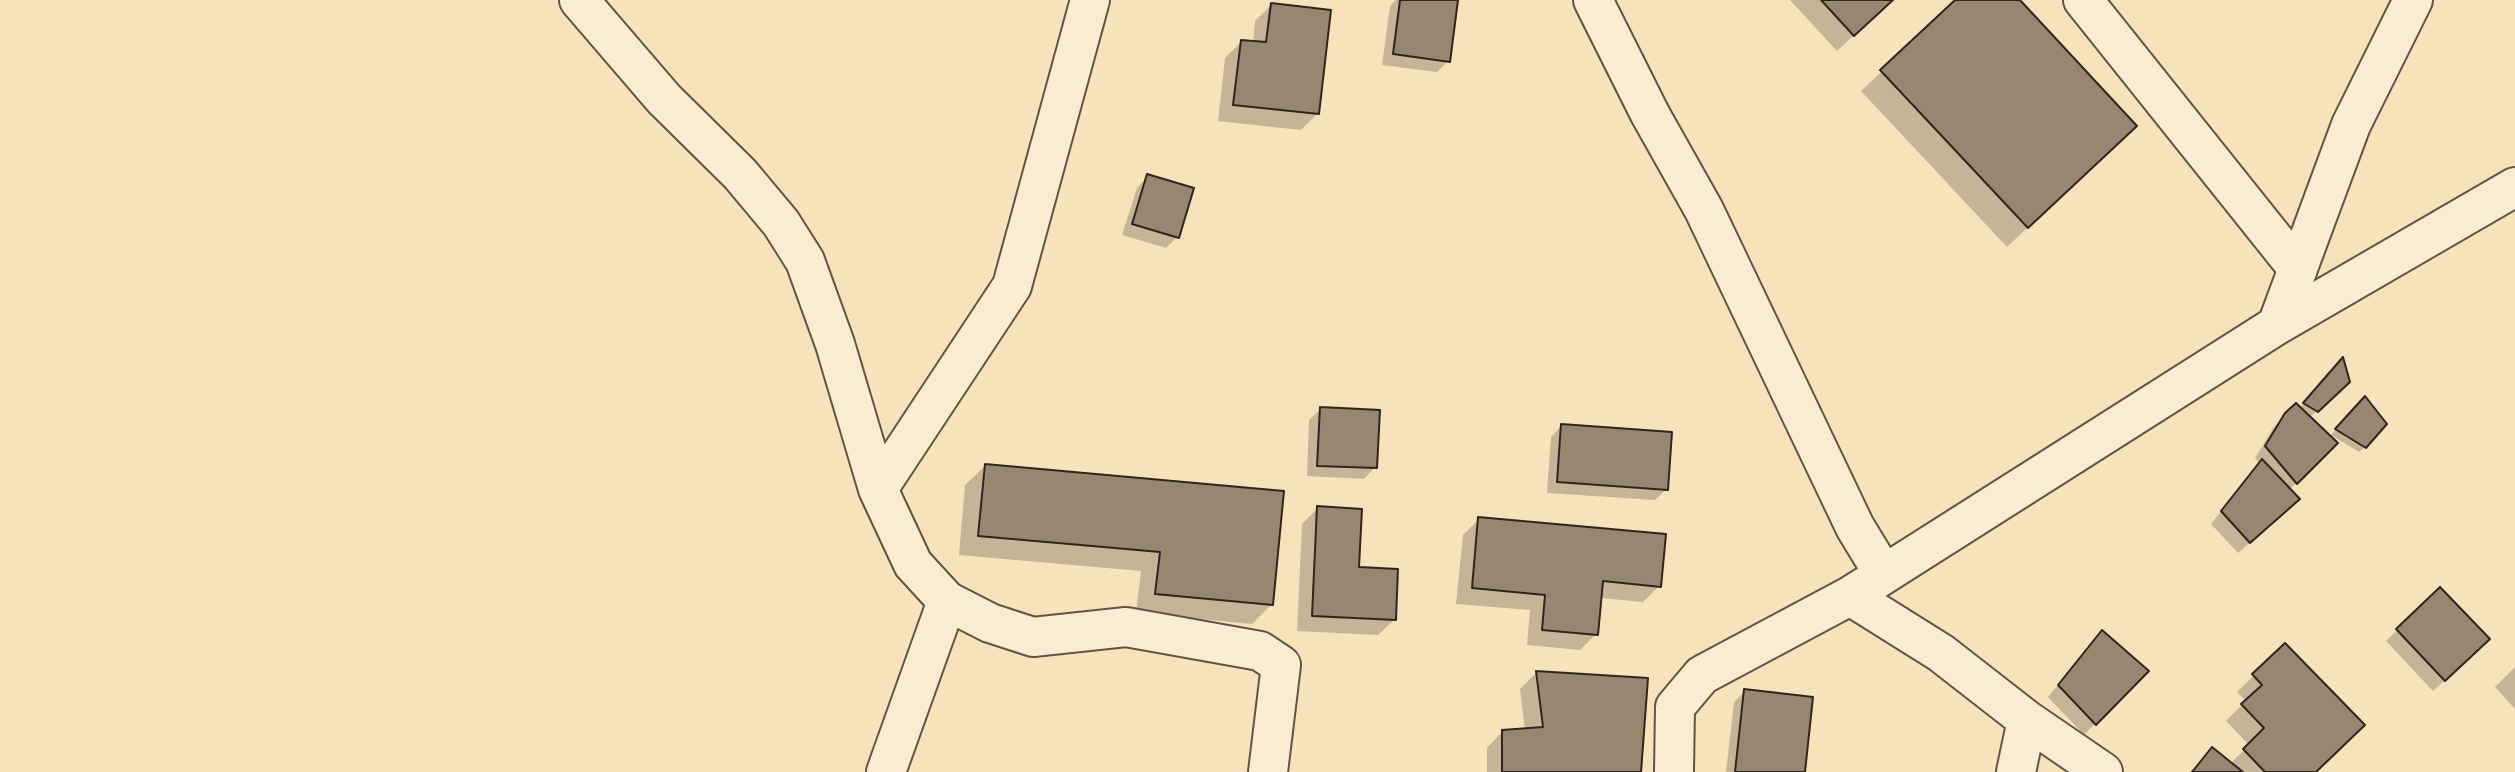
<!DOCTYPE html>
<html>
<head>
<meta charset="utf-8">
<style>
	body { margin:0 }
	canvas { display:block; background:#f6e2bb }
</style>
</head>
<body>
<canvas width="2515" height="772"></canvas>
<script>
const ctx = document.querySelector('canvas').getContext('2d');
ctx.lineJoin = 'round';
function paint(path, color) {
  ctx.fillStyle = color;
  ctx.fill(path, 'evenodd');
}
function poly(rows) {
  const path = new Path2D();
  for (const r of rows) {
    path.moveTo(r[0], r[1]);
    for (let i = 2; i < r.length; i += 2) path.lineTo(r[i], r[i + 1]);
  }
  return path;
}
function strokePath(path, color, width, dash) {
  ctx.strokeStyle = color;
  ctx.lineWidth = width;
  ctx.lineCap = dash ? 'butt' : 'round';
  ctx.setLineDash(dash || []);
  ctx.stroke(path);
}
const shadow = poly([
	[1396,0,1441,0,1448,61,1437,72,1382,65,1390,6],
	[1790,0,1892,0,1837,51],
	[1958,0,2017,0,2115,145,2007,247,1861,91],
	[1271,5,1317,114,1301,130,1218,121,1225,58,1241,42,1253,43,1255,21],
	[1148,176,1177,237,1166,248,1122,235,1137,188],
	[2337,365,2348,381,2309,418,2336,443,2289,490,2287,510,2238,553,2211,524,2259,463,2255,458,2274,427,2296,406,2299,409],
	[2365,398,2365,447,2359,452,2331,435],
	[1321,409,1375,467,1364,479,1307,476,1309,420],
	[1562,425,1667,489,1655,500,1547,493,1551,437],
	[985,466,1272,604,1252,624,1136,613,1141,571,959,555,965,485],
	[1318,508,1395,619,1378,635,1297,631,1302,524],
	[1479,519,1659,586,1643,602,1600,598,1596,634,1580,650,1527,645,1530,610,1456,604,1463,535],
	[2397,630,2476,651,2433,691,2386,641],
	[2102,633,2146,671,2084,735,2048,697],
	[2285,645,2314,772,2190,772,2212,749,2230,764,2249,745,2226,721,2246,701,2237,692],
	[2515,667,2515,709,2495,687],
	[1536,673,1639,772,1487,772,1487,748,1503,731,1525,730,1520,689],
	[1745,691,1803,772,1726,772,1734,702]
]);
const building = poly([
	[1400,0,1458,0,1450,62,1393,54,1400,0],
	[1821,0,1893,0,1854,36,1821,0],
	[1955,0,2020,0,2137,126,2028,228,1880,70,1955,0],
	[1271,3,1331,10,1319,114,1233,105,1241,40,1266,42,1271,3],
	[1147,174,1194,188,1179,238,1132,224,1147,174],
	[2343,357,2350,382,2318,412,2303,403,2343,357],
	[2365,396,2387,424,2366,448,2335,429,2365,396],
	[2296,403,2338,443,2297,484,2265,446,2285,413,2296,403],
	[1320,407,1380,410,1377,468,1317,466,1320,407],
	[1561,424,1672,432,1668,490,1557,482,1561,424],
	[2262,459,2300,499,2250,543,2221,511,2262,459],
	[985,464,1284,491,1273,605,1155,594,1160,552,978,536,985,464],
	[1317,506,1362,509,1359,567,1398,569,1396,620,1312,616,1317,506],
	[1478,517,1666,534,1661,587,1603,581,1598,635,1542,630,1545,595,1472,588,1478,517],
	[2440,587,2490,639,2445,681,2396,629,2440,587],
	[2102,630,2149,671,2096,725,2058,685,2102,630],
	[2285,643,2365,725,2316,772,2265,772,2243,749,2264,728,2241,704,2262,685,2252,674,2285,643],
	[1536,671,1648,678,1641,772,1502,772,1502,730,1543,727,1536,671],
	[1744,689,1813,697,1805,772,1735,772,1744,689],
	[2212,747,2243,772,2192,772,2212,747]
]);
const minor = poly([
	[579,0,664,99,740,174,781,223,805,261,835,344,878,489,913,564,947,601,990,623,1033,637,1126,627,1260,651,1281,665,1268,772],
	[1593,0,1650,114,1704,210,1855,527,1883,573],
	[2083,0,2298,269],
	[2277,325,2351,125,2413,0],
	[878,489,1012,286,1090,0],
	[1850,596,2277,325,2515,187],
	[886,772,947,601],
	[1674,772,1675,707,1702,675,1850,596,1941,653,2027,720,2103,772],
	[2016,772,2027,720]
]);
paint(shadow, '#0003');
paint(building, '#978770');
strokePath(building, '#30251e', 2);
strokePath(minor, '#625445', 42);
strokePath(minor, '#f9ecd3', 38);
</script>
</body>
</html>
